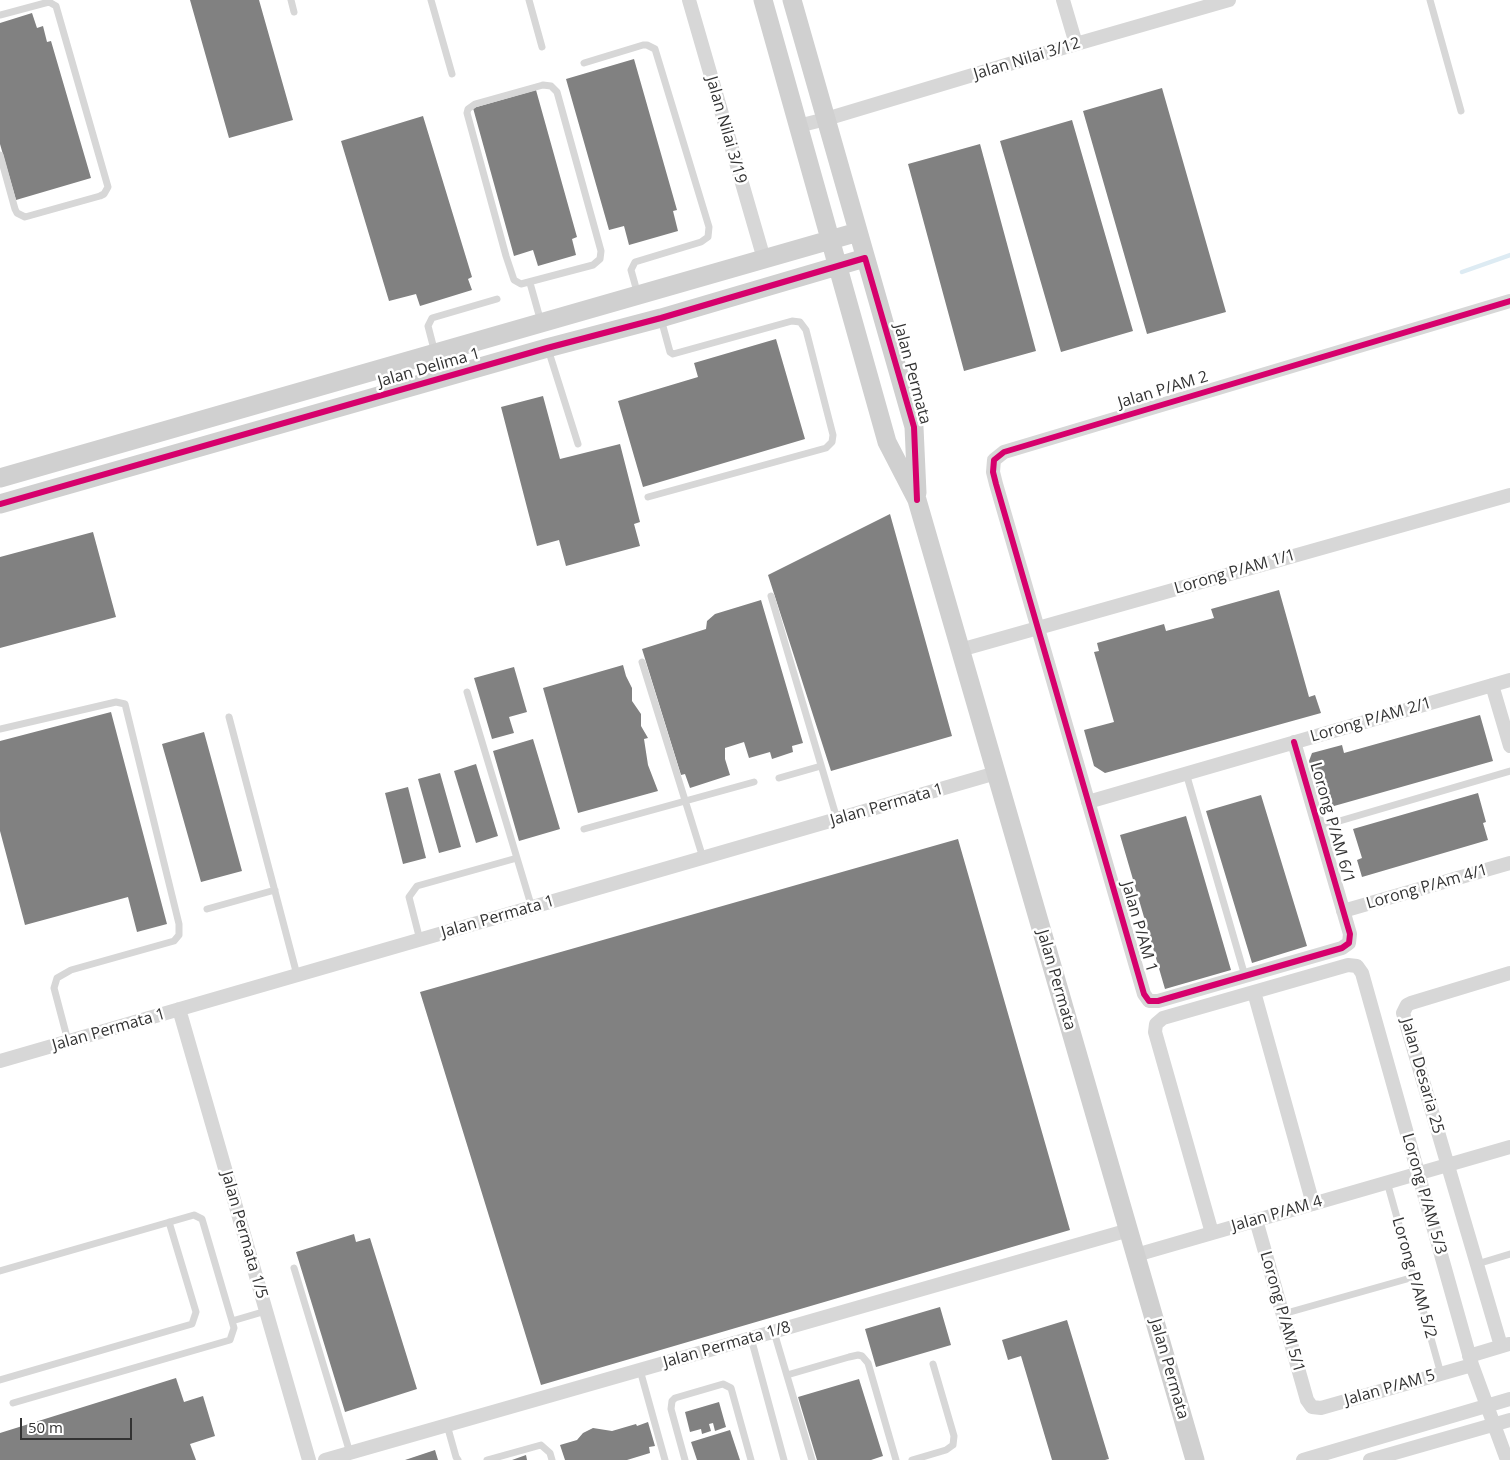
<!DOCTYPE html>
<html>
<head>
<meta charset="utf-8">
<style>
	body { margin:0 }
	#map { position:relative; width:1510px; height:1460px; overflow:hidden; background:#fff; font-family:"Open Sans",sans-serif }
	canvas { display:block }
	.scale { position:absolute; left:20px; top:1418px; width:112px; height:22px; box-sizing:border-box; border:2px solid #333; border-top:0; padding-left:6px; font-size:15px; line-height:18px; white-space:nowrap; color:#333; -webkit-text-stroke:4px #fff; paint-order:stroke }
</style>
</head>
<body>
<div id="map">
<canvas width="1510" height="1460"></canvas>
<div class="scale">50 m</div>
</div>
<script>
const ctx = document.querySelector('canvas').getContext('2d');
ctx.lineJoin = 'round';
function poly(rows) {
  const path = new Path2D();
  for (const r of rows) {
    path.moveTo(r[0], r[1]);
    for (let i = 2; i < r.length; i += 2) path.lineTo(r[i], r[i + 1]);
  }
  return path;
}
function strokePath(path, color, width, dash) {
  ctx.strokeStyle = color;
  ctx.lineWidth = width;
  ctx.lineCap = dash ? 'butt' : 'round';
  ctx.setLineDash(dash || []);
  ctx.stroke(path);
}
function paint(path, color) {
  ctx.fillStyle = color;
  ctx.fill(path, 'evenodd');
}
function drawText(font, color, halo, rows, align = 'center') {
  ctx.font = font + ' "Open Sans",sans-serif';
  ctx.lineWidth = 5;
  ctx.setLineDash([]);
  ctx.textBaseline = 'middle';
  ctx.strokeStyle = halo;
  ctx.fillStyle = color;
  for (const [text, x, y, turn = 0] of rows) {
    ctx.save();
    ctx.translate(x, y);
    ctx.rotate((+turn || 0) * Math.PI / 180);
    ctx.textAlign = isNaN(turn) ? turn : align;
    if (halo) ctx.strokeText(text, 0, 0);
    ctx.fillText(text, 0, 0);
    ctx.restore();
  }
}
const stream = poly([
	[1462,272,1510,255]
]);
const building = poly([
	[190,0,259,0,293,120,229,138],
	[32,13,37,28,43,26,47,42,51,41,91,178,16,200,0,144,0,23],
	[634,59,677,210,673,211,678,231,629,245,624,226,609,230,566,79],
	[1162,88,1226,312,1147,334,1083,111],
	[536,90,577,237,572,239,576,255,538,266,533,250,514,256,473,108],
	[423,116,472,277,468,279,472,290,420,306,416,294,389,301,341,141],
	[1072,120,1133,331,1061,352,1000,141],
	[980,144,1036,351,964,371,908,164],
	[776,339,805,439,643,487,618,401,698,377,694,363],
	[543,396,560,459,620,444,640,522,634,524,640,546,566,566,559,540,537,546,501,407],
	[890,514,952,736,831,771,768,575],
	[93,532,116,617,0,648,0,557],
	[1279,590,1309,697,1315,695,1321,713,1105,773,1094,766,1084,730,1114,722,1094,652,1099,651,1097,643,1164,624,1166,631,1214,618,1211,609],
	[761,600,803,743,792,746,793,752,772,759,770,752,749,758,744,742,725,748,725,759,730,775,690,788,685,774,681,775,642,649,706,629,707,621,715,614],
	[623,665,626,676,632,688,632,701,641,714,641,726,648,738,644,739,648,765,658,791,578,813,543,688],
	[514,667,527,712,509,717,514,733,492,739,474,678],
	[111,712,167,924,137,932,128,897,25,925,0,831,0,741],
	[1480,715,1493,761,1327,808,1325,798,1320,799,1309,761,1312,753,1342,745,1344,753],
	[204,732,242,871,201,882,162,744],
	[533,739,560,829,519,841,493,751],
	[476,764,498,836,476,843,454,771],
	[440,773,461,847,439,853,418,779],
	[408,787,426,858,403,864,385,793],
	[1478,793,1486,822,1483,823,1488,840,1362,877,1357,860,1362,858,1353,829],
	[1261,795,1307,946,1252,963,1206,811],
	[1186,816,1231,970,1165,989,1120,835],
	[958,839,1070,1230,541,1385,420,992],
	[354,1234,356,1242,370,1238,417,1389,345,1412,296,1252],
	[940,1307,951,1345,876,1367,865,1329],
	[1067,1320,1109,1459,1105,1460,1052,1460,1021,1356,1008,1360,1002,1340],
	[176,1378,184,1402,203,1396,215,1436,190,1444,196,1460,0,1460,0,1433],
	[859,1379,883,1456,871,1460,817,1460,798,1397],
	[719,1402,726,1427,715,1431,713,1423,709,1424,711,1431,702,1434,701,1429,690,1432,685,1412],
	[648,1422,655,1446,649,1447,650,1453,627,1460,565,1460,560,1445,577,1440,583,1433,593,1428,612,1431,636,1424,637,1426],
	[730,1430,740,1460,697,1460,691,1442],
	[435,1450,438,1460,405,1460],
	[526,1455,527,1460,512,1460]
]);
const lane = poly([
	[291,0,294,12],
	[431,0,452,74],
	[529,0,542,47],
	[1430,0,1461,111],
	[0,15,45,3,49,2,56,6,108,187,104,194,100,196,25,217,17,213,15,209,0,155],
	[584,63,643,45,647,45,655,49,709,227,708,237,701,242,635,262,631,270,638,295],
	[543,85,551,86,557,92,601,251,600,259,593,265,521,284,514,280,506,256,467,113,468,109,475,104,543,85],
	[530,283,541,322],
	[548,349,578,444],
	[435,353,428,326,432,318,497,299],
	[648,497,826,448,832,442,833,435,806,330,800,322,792,321,673,354,670,352,661,319],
	[771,596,837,819],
	[642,662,703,858],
	[467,692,532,908],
	[229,717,297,975],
	[0,729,116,702,125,704,179,924,179,935,174,941,71,970,57,978,54,988,68,1041],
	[1186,773,1245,976],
	[779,778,821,766],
	[1319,827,1510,771],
	[584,829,754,782],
	[207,909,275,890],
	[420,940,409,897,417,886,517,858],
	[1387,1182,1441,1374],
	[1477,1264,1510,1254],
	[294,1268,350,1453],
	[0,1271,194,1215,202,1219,232,1321,266,1311],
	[1283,1314,1414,1277],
	[774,1332,812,1460],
	[751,1338,784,1460],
	[640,1370,665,1460],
	[787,1375,849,1357,858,1355,862,1356,868,1363,896,1460],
	[0,1380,192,1324,196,1312,169,1222],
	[13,1403,230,1340,234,1328,232,1321],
	[447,1425,456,1457,458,1460],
	[487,1460,541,1445,550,1453,552,1460],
	[685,1460,671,1409,672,1401,675,1398,723,1384,731,1388,751,1460],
	[912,1460,946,1450,953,1445,954,1436,933,1364]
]);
const street = poly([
	[689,0,764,259],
	[1063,0,1076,44],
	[798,126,826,119,1076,44,1229,0],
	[960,650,1510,495],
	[1492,685,1510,746],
	[1294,742,1350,934,1349,943,1342,948,1158,1001,1149,1001,1144,994,996,484,993,472,994,460,1004,452,1510,301],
	[1088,802,1510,680],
	[1343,911,1510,863],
	[1254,992,1313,1204],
	[179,1009,309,1460],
	[0,1061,996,773],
	[1256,1220,1307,1400,1312,1407,1321,1408,1472,1365],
	[1212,1233,1155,1032,1156,1024,1163,1018,1348,965,1357,966,1362,973,1472,1365,1507,1460],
	[1136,1255,1510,1147],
	[1501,1346,1403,1013,1407,1005,1411,1003,1510,973],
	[1469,1356,1509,1344],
	[325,1460,1129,1230],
	[1303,1460,1510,1399],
	[1370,1460,1510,1420]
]);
const secondary = poly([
	[763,0,887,442,917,500,1195,1460],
	[792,0,914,427,917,493],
	[0,478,858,232],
	[0,504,547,348,661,318,865,258]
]);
const cycleway = poly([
	[0,504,547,348,661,318,865,258,914,427,917,500],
	[1294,742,1350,934,1349,943,1342,948,1158,1001,1149,1001,1144,994,996,484,993,472,994,460,1004,452,1510,301]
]);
const streetNames = [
	["Jalan Nilai 3/12",1027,59,-17],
	["Jalan Nilai 3/19",726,130,74],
	["Jalan Delima 1",429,368,-16],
	["Jalan Permata",912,374,75],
	["Jalan P/AM 2",1163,390,-17],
	["Lorong P/AM 1/1",1235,572,-16],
	["Lorong P/AM 2/1",1371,720,-16],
	["Jalan Permata 1",887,805,-16],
	["Lorong P/AM 6/1",1332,823,74],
	["Lorong P/Am 4/1",1427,887,-16],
	["Jalan Permata 1",498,917,-16],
	["Jalan P/AM 1",1139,927,74],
	["Jalan Permata",1056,980,74],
	["Jalan Permata 1",109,1030,-16],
	["Jalan Desaria 25",1422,1076,74],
	["Lorong P/AM 5/3",1424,1194,74],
	["Jalan P/AM 4",1277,1214,-16],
	["Jalan Permata 1/5",244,1235,74],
	["Lorong P/AM 5/2",1414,1278,74],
	["Lorong P/AM 5/1",1282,1312,74],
	["Jalan Permata 1/8",727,1345,-16],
	["Jalan Permata",1169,1369,74],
	["Jalan P/AM 5",1390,1388,-16]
];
strokePath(stream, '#ddebf3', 4.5);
paint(building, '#818181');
strokePath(lane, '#d7d7d7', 7);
strokePath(street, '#d7d7d7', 14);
strokePath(secondary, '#d0d0d0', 19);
strokePath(cycleway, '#d6006c', 6);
drawText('16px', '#333', '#fff', streetNames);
</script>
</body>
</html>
